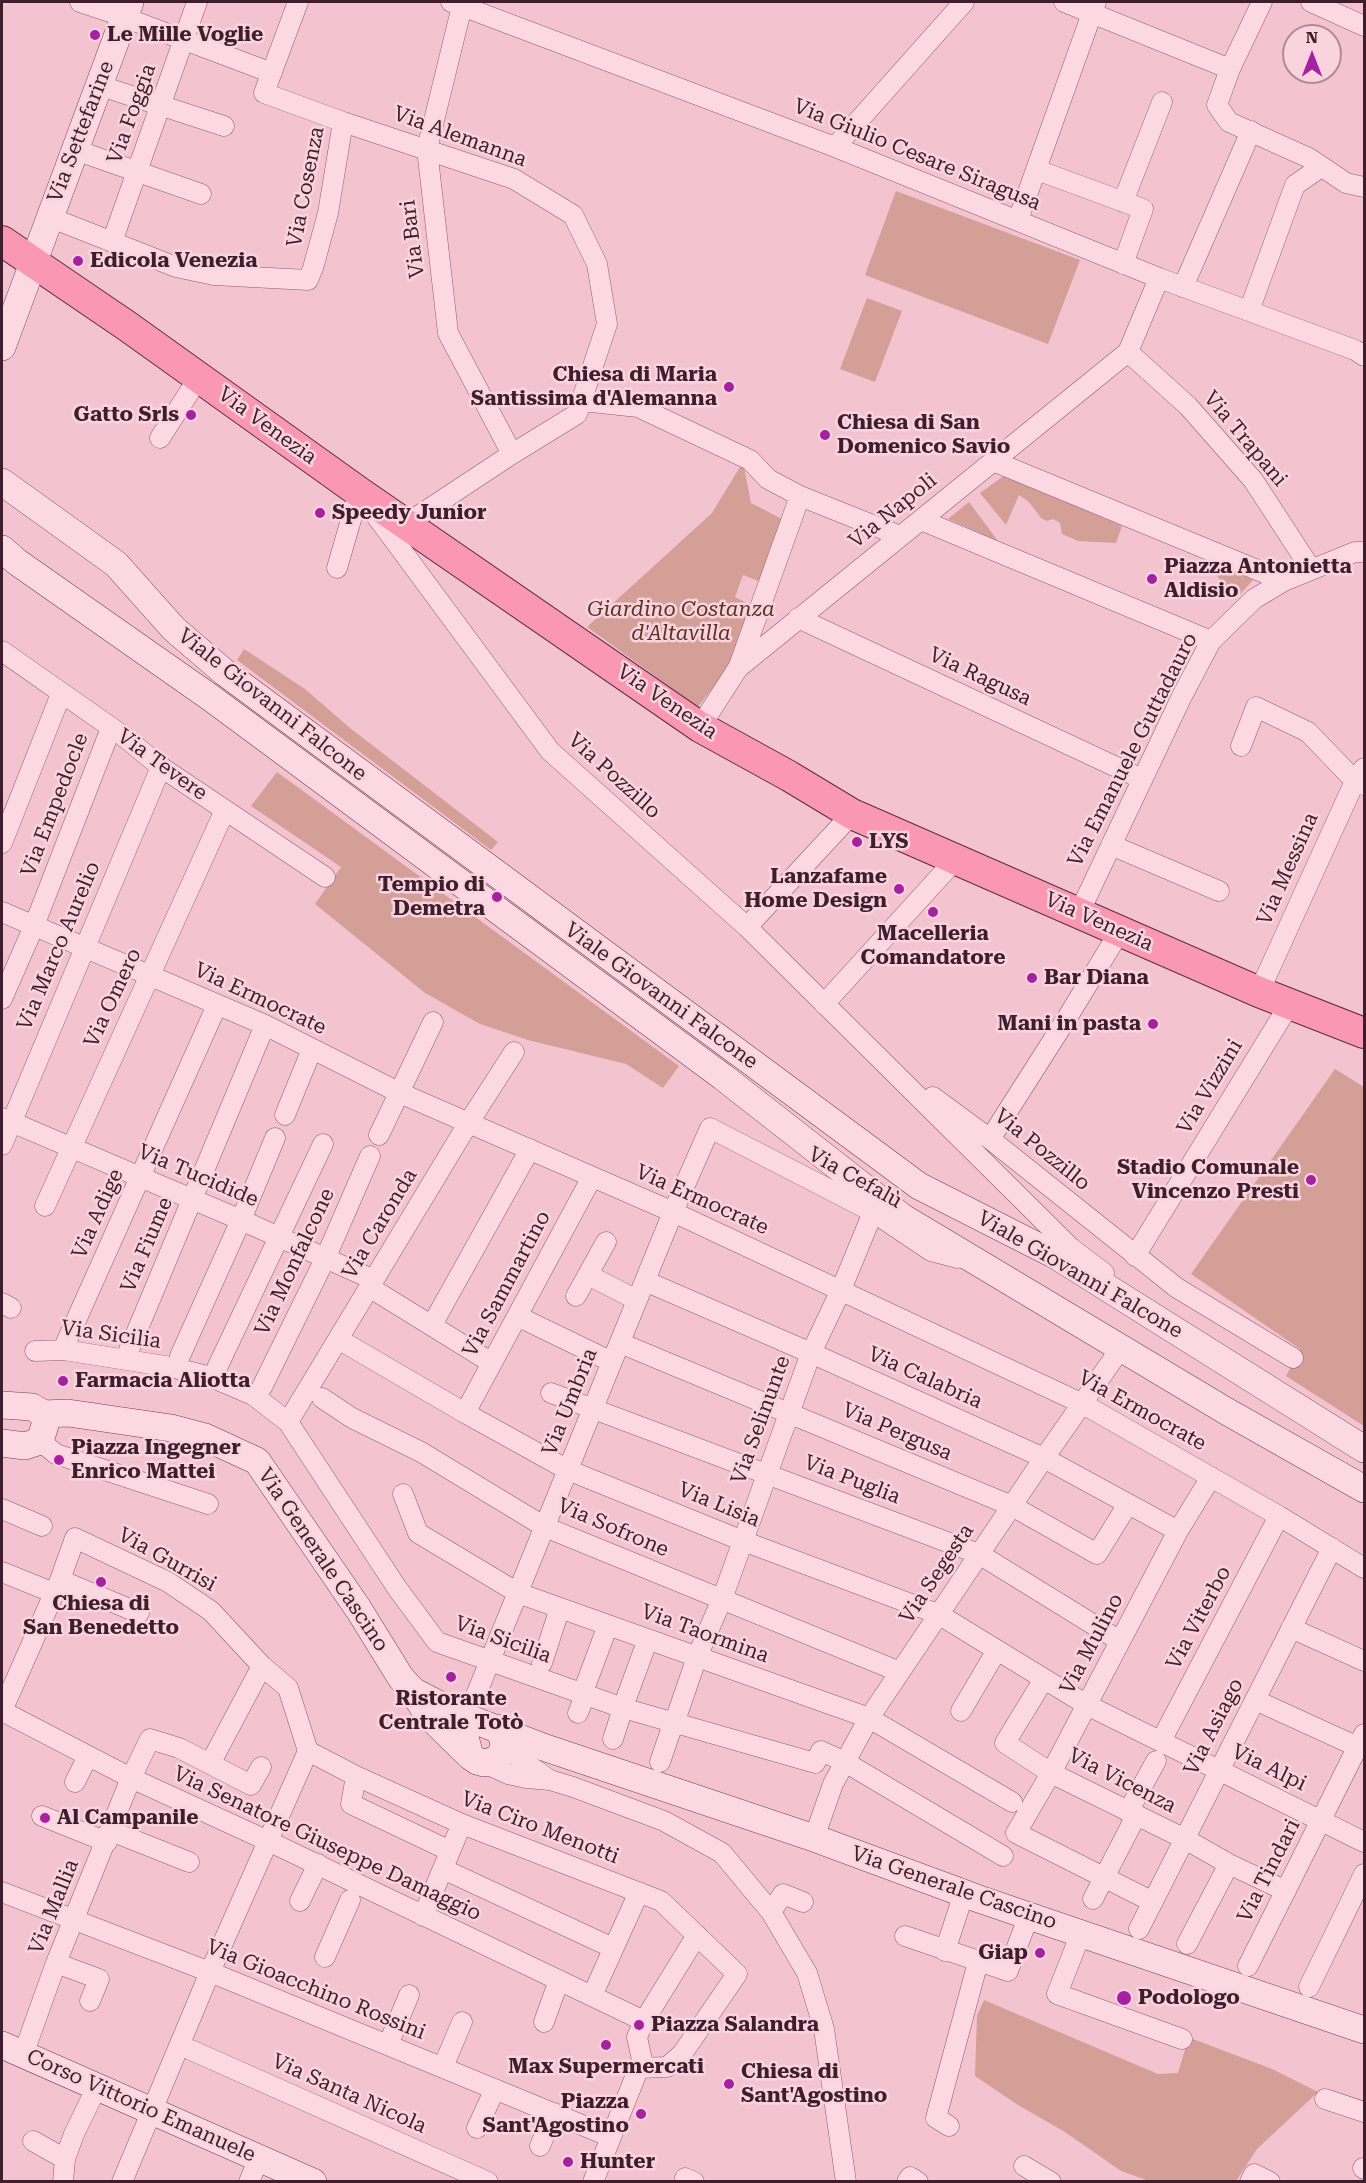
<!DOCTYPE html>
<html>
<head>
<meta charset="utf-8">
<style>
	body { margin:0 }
	#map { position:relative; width:1366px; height:2183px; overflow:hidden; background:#f3c4d0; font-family:"Roboto Serif",serif }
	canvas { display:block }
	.frame { position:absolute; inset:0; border:3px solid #3e1d2d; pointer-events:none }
	.north { position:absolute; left:1282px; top:24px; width:60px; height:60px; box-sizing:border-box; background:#f9d4de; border:2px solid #ae8b97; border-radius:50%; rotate:0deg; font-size:16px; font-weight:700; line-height:24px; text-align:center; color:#3e1d2d }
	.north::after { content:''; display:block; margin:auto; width:21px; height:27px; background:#a620a2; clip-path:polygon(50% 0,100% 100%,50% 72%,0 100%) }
</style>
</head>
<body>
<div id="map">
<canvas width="1366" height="2183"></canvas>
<div class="frame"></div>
<div class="north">N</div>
</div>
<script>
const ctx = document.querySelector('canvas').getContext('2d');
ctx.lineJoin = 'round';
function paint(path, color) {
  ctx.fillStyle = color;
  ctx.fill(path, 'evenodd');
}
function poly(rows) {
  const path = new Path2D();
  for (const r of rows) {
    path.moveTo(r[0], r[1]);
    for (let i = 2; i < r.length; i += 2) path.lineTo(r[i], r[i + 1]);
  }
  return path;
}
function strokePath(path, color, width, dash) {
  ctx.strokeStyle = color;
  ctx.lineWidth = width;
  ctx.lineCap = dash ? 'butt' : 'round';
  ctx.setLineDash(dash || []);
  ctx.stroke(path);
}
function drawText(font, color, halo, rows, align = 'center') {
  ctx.font = font + ' "Roboto Serif",serif';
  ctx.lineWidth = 5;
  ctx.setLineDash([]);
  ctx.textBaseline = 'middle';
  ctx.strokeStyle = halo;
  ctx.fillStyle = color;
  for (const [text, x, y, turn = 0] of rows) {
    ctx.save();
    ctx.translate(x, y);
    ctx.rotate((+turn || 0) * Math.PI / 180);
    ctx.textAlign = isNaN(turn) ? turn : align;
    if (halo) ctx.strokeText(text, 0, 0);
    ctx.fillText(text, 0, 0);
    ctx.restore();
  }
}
const green = poly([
	[896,191,1080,260,1048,344,865,275],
	[867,298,902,311,875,382,840,369],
	[743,462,751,503,782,519,761,582,743,575,735,597,751,605,726,671,698,707,587,627,712,513],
	[1005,475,1122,526,1116,543,1078,541,1062,534,1060,523,1053,519,1047,521,1041,518,1029,502,1019,495,1006,525,980,493],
	[969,502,998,541,948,519],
	[1203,557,1253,580,1235,600],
	[244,649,305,689,350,728,498,842,491,850,237,660],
	[277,772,679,1066,663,1088,626,1064,528,1040,480,1024,425,993,315,904,341,867,251,806],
	[1335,1069,1364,1087,1364,1426,1286,1376,1300,1349,1191,1274],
	[984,2000,1158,2074,1178,2073,1186,2046,1193,2039,1272,2069,1318,2092,1257,2149,1236,2181,1149,2181,1121,2171,1065,2132,1018,2105,975,2076,977,2016]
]);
const street = poly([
	[80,2,125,17],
	[451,2,835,147,1159,278,1355,350,1364,356],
	[1064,2,1230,69],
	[1262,2,1230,69,1217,105,1229,122,1309,158,1346,183,1364,187],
	[1311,2,1364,26],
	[462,6,427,149,448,333,512,454],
	[134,21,272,73],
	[107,88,224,126],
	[343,122,514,179,573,215,597,264,607,324,577,414,512,454,406,524],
	[835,147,964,2],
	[84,153,201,194],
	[1037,170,1143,209,1123,264],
	[1123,202,1162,102],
	[49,217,176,267,214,275,308,280,313,268,328,213,343,122,264,93,298,2],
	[1018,220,1096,2],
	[112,242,197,2],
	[1183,287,1251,131],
	[1249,311,1295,185,1321,167],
	[1128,352,1188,406,1253,480,1311,569],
	[582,401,638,407,750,460,768,479,800,496,900,536],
	[160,438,199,377],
	[993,461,1284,581],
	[371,509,550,751,747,927,1071,1248,1104,1273],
	[921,520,1211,641],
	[337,568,359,492],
	[798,618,1142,779],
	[2,651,122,735,161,767,325,877],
	[739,666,800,496],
	[700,727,738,668,1128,352,1159,278],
	[1241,746,1256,707,1308,732,1355,781,1364,785],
	[2,843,61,694],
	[1111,845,1219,891],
	[2,912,265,1025,400,1093,673,1212,1083,1404,1279,1516,1364,1568],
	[1079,913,1182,696,1211,641,1254,599,1284,581,1355,552,1364,552],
	[747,927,852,814],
	[1259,992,1355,781,1364,768],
	[2,999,34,926,111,728],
	[824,1004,956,859],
	[933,1097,990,1139,1177,1288,1293,1358],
	[285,1115,312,1049],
	[2,1118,241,1220,374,1280],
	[379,1135,433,1022],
	[990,1139,1067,1018,1120,931],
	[2,1145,161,767],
	[45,1206,225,810],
	[1135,1256,1289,1005],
	[588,1275,637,1300],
	[645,1281,811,1353,1044,1458,1178,1531],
	[369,1287,492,1363],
	[576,1296,606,1242],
	[2,1303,11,1308],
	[517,1316,612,1362],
	[432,1325,530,1149],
	[338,1339,465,1413,568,1470,743,1541,938,1614,1087,1705,1364,1842],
	[620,1343,1012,1506,1097,1554,1128,1504],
	[65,1345,217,1005],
	[129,1350,265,1025],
	[35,1351,64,1350,171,1367,211,1377,253,1395,288,1422,397,1588,437,1642,623,1708,815,1763,821,1751,845,1762,1003,1856],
	[180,1356,241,1220,275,1138],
	[216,1370,323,1144],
	[262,1387,325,1259,370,1156],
	[551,1393,979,1554,1120,1641],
	[322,1398,352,1418,421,1452,545,1527,900,1672],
	[465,1413,592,1177],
	[288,1422,469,1122,514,1052],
	[40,1441,56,1454,208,1504],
	[403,1494,418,1533,518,1593,869,1718,1012,1802],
	[2,1509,42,1526],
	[2,1572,54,1593],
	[60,1580,139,1613],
	[1291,1628,1364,1661],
	[542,1663,560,1608],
	[1044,1679,1005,1743,1051,1773,1185,1839,1229,1864,1286,1891],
	[586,1684,608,1625],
	[476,1695,673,1212,710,1128,873,1212,931,1251,958,1258],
	[627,1696,648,1639],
	[1255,1700,1358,1747],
	[2,1711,131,1778,268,1841,644,2021],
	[2,1711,60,1580,75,1538,168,1582,211,1611,262,1666,288,1688,308,1751],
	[961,1711,997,1650],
	[578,1713,585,1695],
	[677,1715,697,1657,722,1599,811,1353,841,1290,873,1212],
	[613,1739,623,1708],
	[1161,1741,1279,1516],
	[504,1742,520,1759,548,1779],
	[308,1751,356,1776,462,1824,661,1901,737,1974,682,2054,667,2067,638,2068],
	[660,1762,674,1721],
	[484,1763,508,1774,526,1778,550,1780,573,1787,664,1821,722,1853,771,1912,807,1973,824,2029,846,2182],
	[210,1764,262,1666],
	[356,1776,351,1804,450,1851],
	[75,1782,88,1756],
	[1128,1812,1156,1761],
	[42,1816,107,1842],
	[111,1831,189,1862],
	[814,1838,833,1784,869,1718,1044,1458,1121,1348],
	[443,1869,613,1948],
	[2,1892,210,1972,611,2137],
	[1093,1899,1136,1816],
	[300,1901,318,1864],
	[1153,1902,1016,1833,1051,1773,1178,1531,1211,1477],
	[771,1912,783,1894,803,1902],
	[423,1916,457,1835],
	[1139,1929,1332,1548],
	[1081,1933,1057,1994,1182,2039],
	[905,1936,1008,1971,1029,1915],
	[1187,1944,1229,1864],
	[945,1951,964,1893],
	[325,1957,350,1900],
	[56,1963,99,1979,90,2001],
	[1248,1966,1364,1734],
	[1309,1987,1364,1874],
	[592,1996,639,1892],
	[544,2022,559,1980],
	[388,2045,409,1995],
	[191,2050,488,2182],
	[23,2055,56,1963,131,1778,150,1739,179,1748,251,1785,261,1767],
	[443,2067,462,2022],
	[1325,2099,1364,2112],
	[949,2126,936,2118,978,1962],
	[477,2128,495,2089],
	[33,2141,65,2159],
	[540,2146,554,2113],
	[1024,2166,1051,2182],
	[1363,2168,1364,2169],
	[685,2178,694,2182],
	[63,2182,65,2159,74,2134,97,2087],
	[122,2182,210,1972,308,1751],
	[249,2182,259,2158],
	[593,2182,642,2060,637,2037,644,2021,697,1935],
	[907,2182,910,2177,918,2182],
	[1250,2182,1254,2174,1270,2182]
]);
const secondary = poly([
	[2,347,130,2],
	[2,482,116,564,174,629,224,672,919,1186,1055,1255,1364,1449],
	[2,549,17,562,211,698,723,1077,902,1217,1226,1411,1364,1489],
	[2,1405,32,1407,44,1414,46,1422,40,1441,25,1446,2,1443],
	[44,1414,68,1413,171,1428,205,1437,257,1461,359,1610,401,1678,413,1691,427,1714,470,1756],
	[413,1691,453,1712,543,1747,814,1838,979,1899,1364,2030],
	[466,1741,470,1756,477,1761,484,1763,492,1761,499,1757,503,1750,504,1742,501,1734,496,1728],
	[2,2045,313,2182]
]);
const primary = poly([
	[2,241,127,326,359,492,700,727,789,776,852,814,1259,992,1364,1033]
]);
const markers = [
	[95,35,6,"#a620a2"],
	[78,261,6,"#a620a2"],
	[729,387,6,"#a620a2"],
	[191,415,6,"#a620a2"],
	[825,435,6,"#a620a2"],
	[320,513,6,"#a620a2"],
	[1152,579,6,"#a620a2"],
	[857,842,6,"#a620a2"],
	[899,889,6,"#a620a2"],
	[497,897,6,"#a620a2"],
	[933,912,6,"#a620a2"],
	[1032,978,6,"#a620a2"],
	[1153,1024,6,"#a620a2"],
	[1311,1180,6,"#a620a2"],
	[63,1381,6,"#a620a2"],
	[59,1460,6,"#a620a2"],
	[101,1582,6,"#a620a2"],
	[451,1677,6,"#a620a2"],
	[45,1818,6,"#a620a2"],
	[1040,1953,6,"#a620a2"],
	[1124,1998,8,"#a620a2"],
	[639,2025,6,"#a620a2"],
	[606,2045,6,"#a620a2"],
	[729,2084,6,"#a620a2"],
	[641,2114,6,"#a620a2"],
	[568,2162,6,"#a620a2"]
];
const poiNames = [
	["Le Mille Voglie",107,35],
	["Edicola Venezia",90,261],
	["Chiesa di Maria",717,375,"right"],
	["Santissima d'Alemanna",717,399,"right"],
	["Gatto Srls",179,415,"right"],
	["Chiesa di San",837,423],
	["Domenico Savio",837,447],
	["Speedy Junior",332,513],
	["Piazza Antonietta",1164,567],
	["Aldisio",1164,591],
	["LYS",869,842],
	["Lanzafame",887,877,"right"],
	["Home Design",887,901,"right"],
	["Tempio di",485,885,"right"],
	["Demetra",485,909,"right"],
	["Macelleria",933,934,"center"],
	["Comandatore",933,958,"center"],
	["Bar Diana",1044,978],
	["Mani in pasta",1141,1024,"right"],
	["Stadio Comunale",1299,1168,"right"],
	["Vincenzo Presti",1299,1192,"right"],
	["Farmacia Aliotta",75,1381],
	["Piazza Ingegner",71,1448],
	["Enrico Mattei",71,1472],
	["Chiesa di",101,1604,"center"],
	["San Benedetto",101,1628,"center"],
	["Ristorante",451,1699,"center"],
	["Centrale Totò",451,1723,"center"],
	["Al Campanile",57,1818],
	["Giap",1028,1953,"right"],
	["Podologo",1138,1998],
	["Piazza Salandra",651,2025],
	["Max Supermercati",606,2067,"center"],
	["Chiesa di",741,2072],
	["Sant'Agostino",741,2096],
	["Piazza",629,2102,"right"],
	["Sant'Agostino",629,2126,"right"],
	["Hunter",580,2162]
];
const streetNames = [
	["Via Foggia",132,114,-70],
	["Via Settefarine",81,132,-69],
	["Via Alemanna",460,137,20],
	["Via Giulio Cesare Siragusa",917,155,22],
	["Via Cosenza",306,187,-79],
	["Via Bari",413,239,-97],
	["Via Venezia",267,426,36],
	["Via Trapani",1245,439,50],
	["Via Napoli",893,511,-39],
	["Via Ragusa",980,677,25],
	["Via Venezia",667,702,34],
	["Viale Giovanni Falcone",272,705,38],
	["Via Emanuele Guttadauro",1133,750,-63],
	["Via Tevere",162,765,36],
	["Via Pozzillo",614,776,42],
	["Via Empedocle",55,805,-69],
	["Via Messina",1288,869,-66],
	["Via Venezia",1099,922,24],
	["Via Marco Aurelio",59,946,-67],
	["Viale Giovanni Falcone",661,996,36],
	["Via Omero",113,998,-65],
	["Via Ermocrate",260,999,25],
	["Via Vizzini",1210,1087,-59],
	["Via Pozzillo",1042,1150,39],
	["Via Tucidide",198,1176,23],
	["Via Cefalù",855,1178,29],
	["Via Ermocrate",702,1200,24],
	["Via Adige",98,1214,-66],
	["Via Caronda",380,1224,-59],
	["Via Fiume",147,1245,-67],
	["Via Monfalcone",295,1262,-65],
	["Viale Giovanni Falcone",1080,1275,30],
	["Via Sammartino",507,1284,-62],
	["Via Sicilia",111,1335,8],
	["Via Calabria",925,1378,24],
	["Via Umbria",570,1402,-68],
	["Via Ermocrate",1142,1411,29],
	["Via Selinunte",761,1420,-70],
	["Via Pergusa",897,1432,23],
	["Via Puglia",852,1480,21],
	["Via Lisia",719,1505,22],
	["Via Sofrone",613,1528,23],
	["Via Gurrisi",167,1560,29],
	["Via Generale Cascino",323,1560,56],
	["Via Segesta",937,1574,-56],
	["Via Viterbo",1199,1618,-62],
	["Via Taormina",705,1634,20],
	["Via Sicilia",503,1640,20],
	["Via Mulino",1092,1644,-62],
	["Via Asiago",1214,1727,-63],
	["Via Alpi",1269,1768,26],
	["Via Vicenza",1122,1781,27],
	["Via Ciro Menotti",540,1828,21],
	["Via Senatore Giuseppe Damaggio",327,1844,25],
	["Via Tindari",1269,1871,-63],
	["Via Generale Cascino",954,1888,19],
	["Via Mallia",54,1907,-68],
	["Via Gioacchino Rossini",316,1990,22],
	["Via Santa Nicola",349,2094,24],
	["Corso Vittorio Emanuele",141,2106,24]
];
const parkNames = [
	["Giardino Costanza",681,610],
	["d'Altavilla",681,634]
];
paint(green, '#d39f96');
strokePath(street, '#905870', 21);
strokePath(secondary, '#723b54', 28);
strokePath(primary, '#5d2c45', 32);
strokePath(street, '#fcd8e2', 20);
strokePath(secondary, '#fcd8e2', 27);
strokePath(primary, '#fa98b3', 30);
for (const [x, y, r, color] of markers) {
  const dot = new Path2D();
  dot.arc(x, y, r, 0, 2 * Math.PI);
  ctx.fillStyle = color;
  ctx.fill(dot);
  strokePath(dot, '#f9d4de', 2);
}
drawText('bold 21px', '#3e1d2d', '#f9d4de', poiNames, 'left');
drawText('21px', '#3e1d2d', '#f9d4de', streetNames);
drawText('italic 21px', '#5d3321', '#f9d4de', parkNames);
</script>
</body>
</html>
